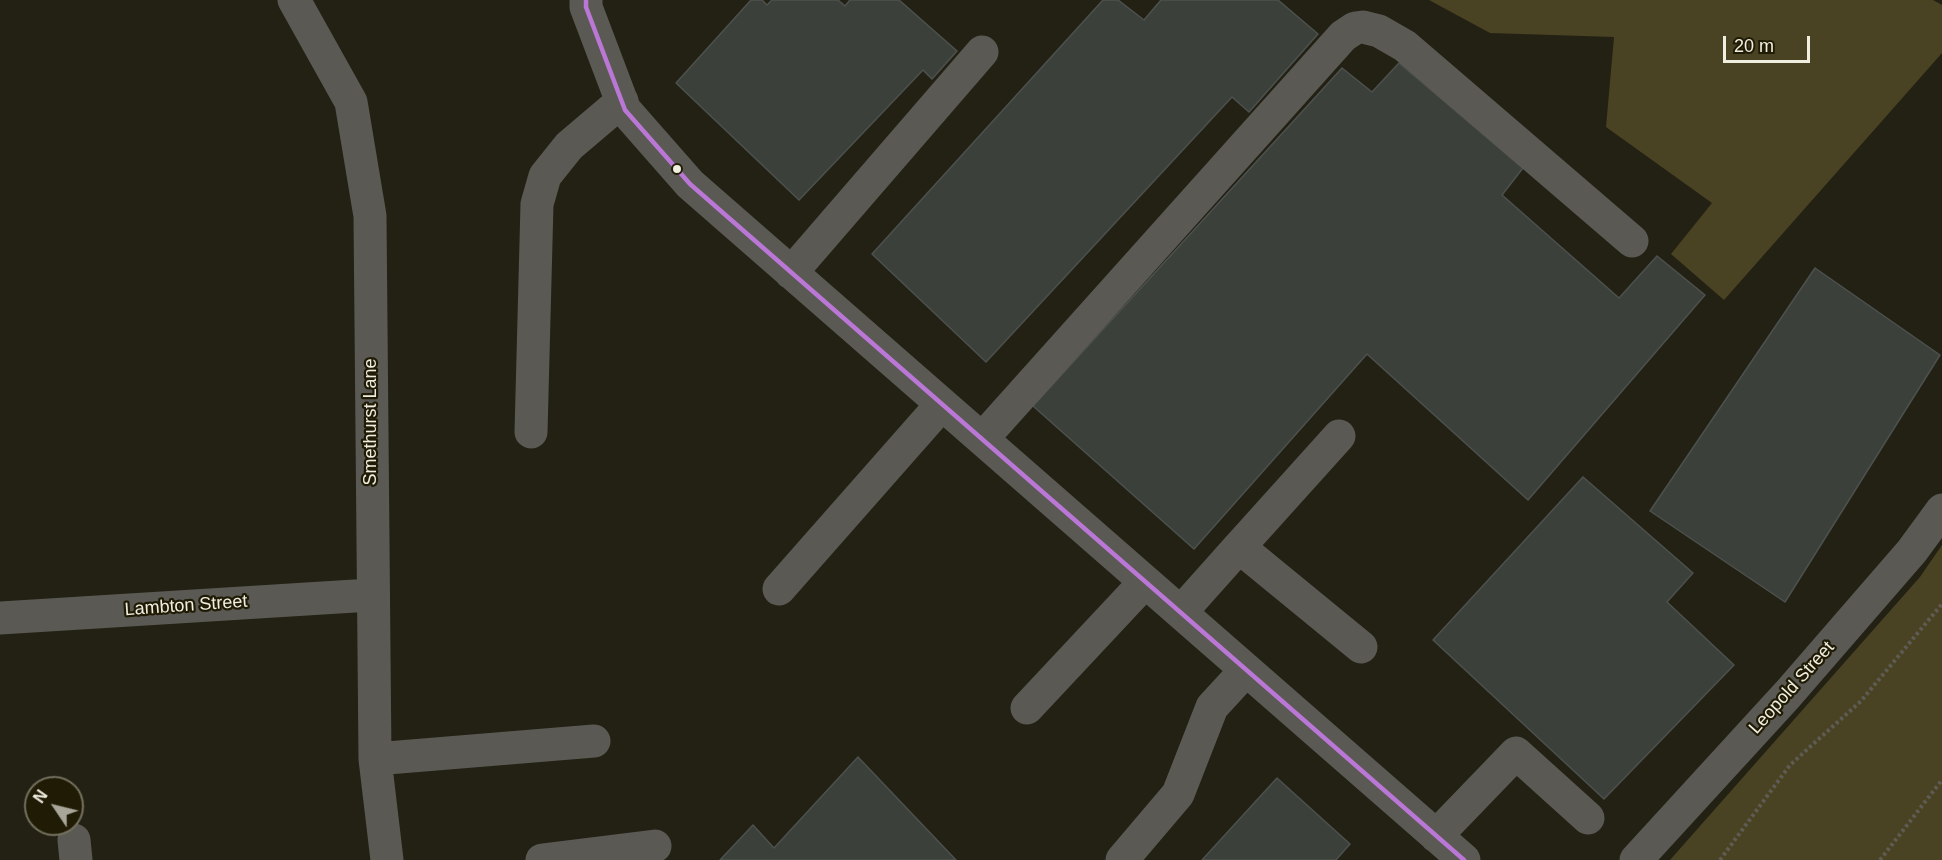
<!DOCTYPE html>
<html>
<head>
<meta charset="utf-8">
<style>
	body { margin:0 }
	#map { position:relative; width:1942px; height:860px; overflow:hidden; background:#232114; font-family:Arial,sans-serif }
	canvas { display:block }
	.north { position:absolute; left:24px; top:776px; width:60px; height:60px; box-sizing:border-box; background:#201b05; border:2px solid #736f5d; border-radius:50%; rotate:305deg; font-size:16px; font-weight:700; line-height:24px; text-align:center; color:#f0eee0 }
	.north::after { content:''; display:block; margin:auto; width:21px; height:27px; background:#a8a699; clip-path:polygon(50% 0,100% 100%,50% 72%,0 100%) }
	.scale { position:absolute; left:1723px; top:36px; width:87px; height:27px; box-sizing:border-box; border:3px solid #f0eee0; border-top:0; padding-left:8px; font-size:18px; line-height:21px; white-space:nowrap; color:#f0eee0; -webkit-text-stroke:4px #201b05; paint-order:stroke }
</style>
</head>
<body>
<div id="map">
<canvas width="1942" height="860"></canvas>
<div class="north">N</div>
<div class="scale">20 m</div>
</div>
<script>
const ctx = document.querySelector('canvas').getContext('2d');
ctx.lineJoin = 'round';
function paint(path, color) {
  ctx.fillStyle = color;
  ctx.fill(path, 'evenodd');
}
function poly(rows) {
  const path = new Path2D();
  for (const r of rows) {
    path.moveTo(r[0], r[1]);
    for (let i = 2; i < r.length; i += 2) path.lineTo(r[i], r[i + 1]);
  }
  return path;
}
function strokePath(path, color, width, dash) {
  ctx.strokeStyle = color;
  ctx.lineWidth = width;
  ctx.lineCap = dash ? 'butt' : 'round';
  ctx.setLineDash(dash || []);
  ctx.stroke(path);
}
function drawText(font, color, halo, rows, align = 'center') {
  ctx.font = font + ' Arial,sans-serif';
  ctx.lineWidth = 4.5;
  ctx.setLineDash([]);
  ctx.textBaseline = 'middle';
  ctx.strokeStyle = halo;
  ctx.fillStyle = color;
  for (const [text, x, y, turn = 0] of rows) {
    ctx.save();
    ctx.translate(x, y);
    ctx.rotate((+turn || 0) * Math.PI / 180);
    ctx.textAlign = isNaN(turn) ? turn : align;
    if (halo) ctx.strokeText(text, 0, 0);
    ctx.fillText(text, 0, 0);
    ctx.restore();
  }
}
const green = poly([
	[1429,0,1933,0,1942,5,1942,53,1724,300,1671,254,1712,203,1606,127,1614,37,1490,33],
	[1942,545,1942,860,1670,860,1920,577]
]);
const building = poly([
	[751,0,762,0,767,5,772,0,838,0,845,6,850,0,899,0,957,51,932,79,923,70,799,200,676,83,751,0],
	[1103,0,1118,0,1144,20,1161,0,1278,0,1318,34,1249,112,1232,97,986,362,872,254,1103,0],
	[1399,63,1523,168,1502,195,1619,298,1657,256,1705,295,1528,500,1367,354,1194,549,1033,406,1342,68,1372,92,1399,63],
	[1815,268,1940,355,1785,602,1650,511,1815,268],
	[1583,477,1693,573,1667,602,1734,665,1604,799,1433,640,1583,477],
	[858,757,956,860,720,860,753,825,774,848,858,757],
	[1277,778,1350,844,1336,860,1202,860,1277,778]
]);
const path = poly([
	[1720,860,1790,765,1861,701,1942,604],
	[1880,860,1942,780]
]);
const minor = poly([
	[294,0,351,102,370,216,375,759,387,860],
	[586,0,586,7,625,110,690,184,1464,860],
	[791,273,982,52],
	[531,432,537,204,545,176,569,146,622,101],
	[982,439,1343,36,1355,28,1363,27,1379,31,1405,46,1632,241],
	[1239,547,1339,436],
	[779,589,942,404],
	[1181,612,1239,547,1361,647],
	[0,618,371,595],
	[1027,708,1145,582],
	[375,759,594,741],
	[1436,836,1516,753,1588,818],
	[74,840,76,860],
	[542,860,655,846],
	[1122,860,1178,794,1212,707,1246,670],
	[1636,860,1788,694,1912,551,1942,510]
]);
const bus1 = poly([
	[586,0,586,7,625,110,690,184,1464,860]
]);
const markers = [
	[677,169,5,"#f0eee0"]
];
const streetNames = [
	["Smethurst Lane",371,422,-90],
	["Lambton Street",186,606,-4],
	["Leopold Street",1792,688,-48]
];
paint(green, '#4a4323');
paint(building, '#3c403b');
strokePath(building, '#4d514e', 1.5);
strokePath(path, '#5e5c55', 4, [3, 3]);
strokePath(minor, '#5a5954', 33);
strokePath(bus1, '#ba77d6', 4.5);
for (const [x, y, r, color] of markers) {
  const dot = new Path2D();
  dot.arc(x, y, r, 0, 2 * Math.PI);
  ctx.fillStyle = color;
  ctx.fill(dot);
  strokePath(dot, '#201b05', 2);
}
drawText('18px', '#f0eee0', '#201b05', streetNames);
</script>
</body>
</html>
